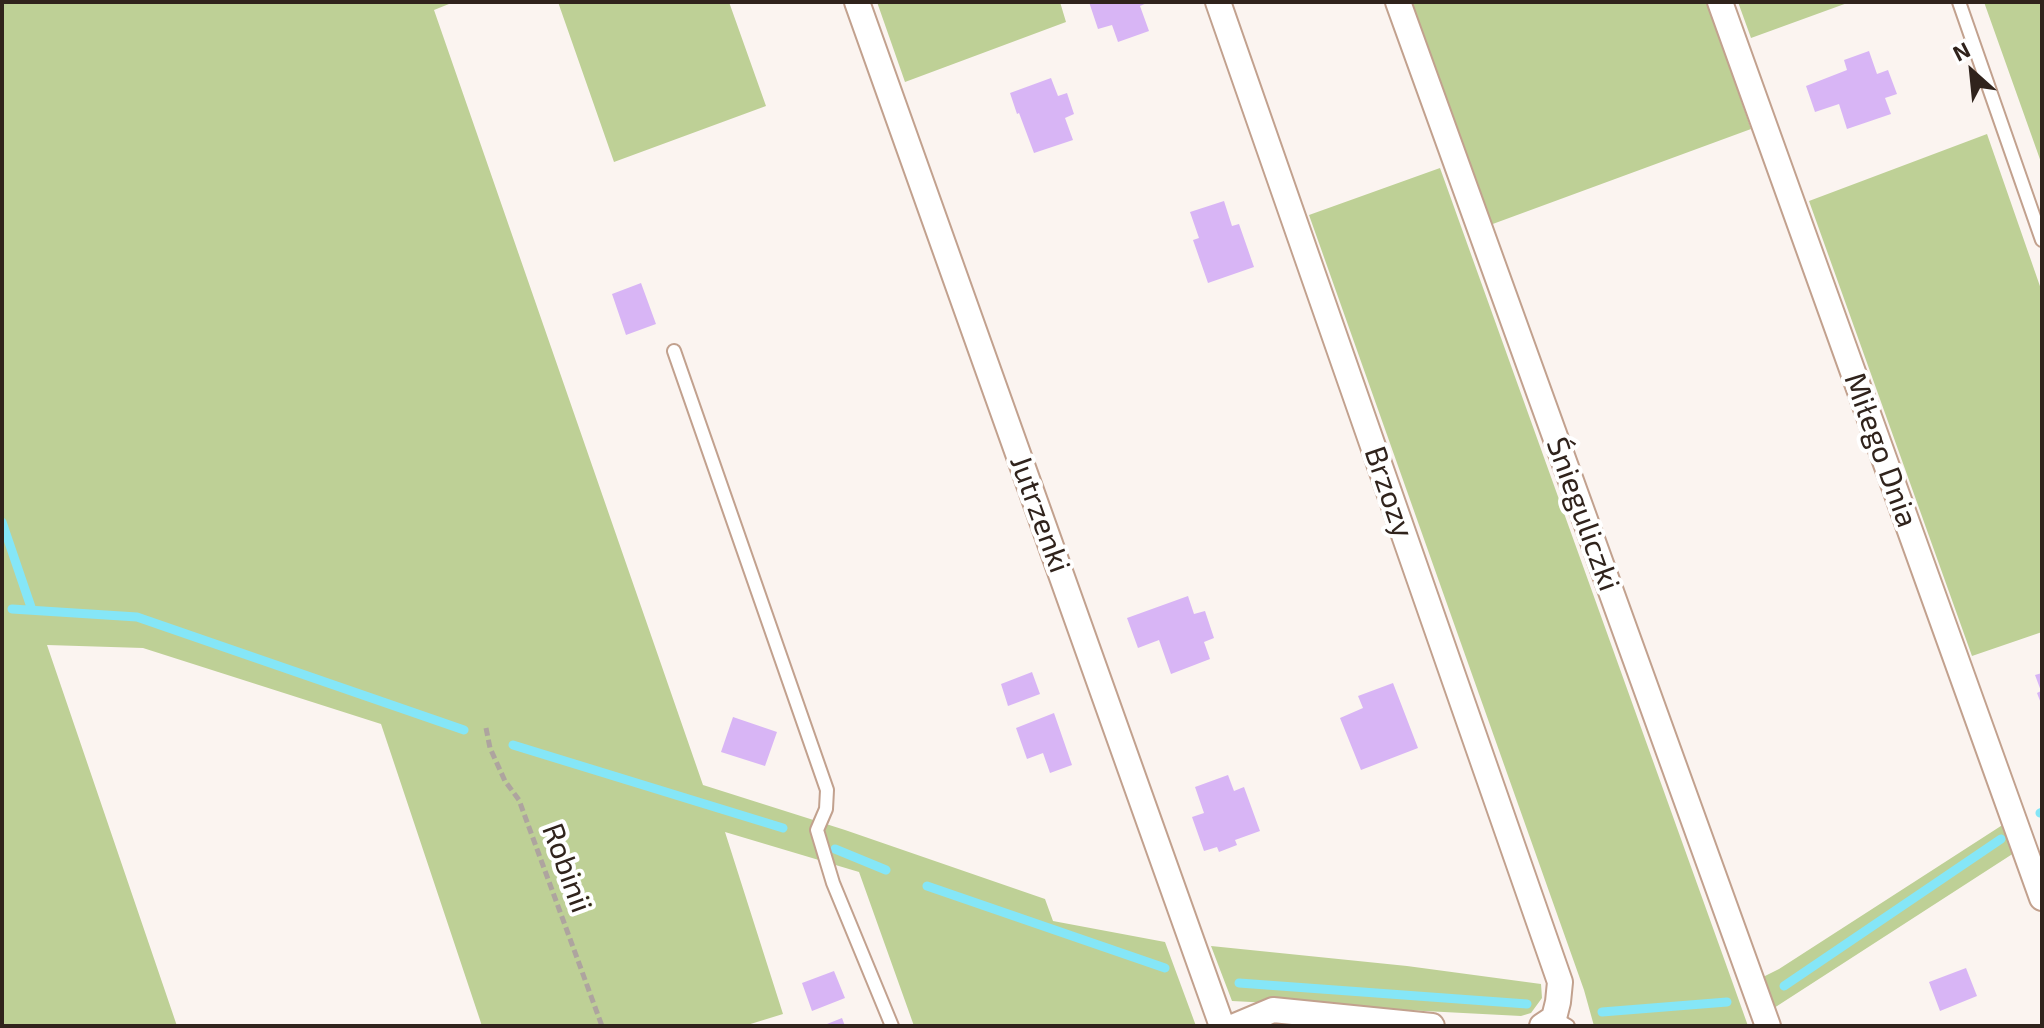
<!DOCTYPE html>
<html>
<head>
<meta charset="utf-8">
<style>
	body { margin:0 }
	#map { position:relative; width:2044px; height:1028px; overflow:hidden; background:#fbf4f0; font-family:"Exo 2",sans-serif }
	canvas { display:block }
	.frame { position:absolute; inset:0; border:4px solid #30231c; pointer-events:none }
	.north { position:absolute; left:1932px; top:32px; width:80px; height:80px; -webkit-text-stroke:6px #fff; paint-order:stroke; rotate:333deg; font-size:22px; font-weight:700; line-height:32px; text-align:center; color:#30231c }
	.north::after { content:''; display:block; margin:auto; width:28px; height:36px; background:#30231c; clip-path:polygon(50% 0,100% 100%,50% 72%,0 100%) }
</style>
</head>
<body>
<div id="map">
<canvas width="2044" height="1028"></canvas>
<div class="frame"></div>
<div class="north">N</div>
</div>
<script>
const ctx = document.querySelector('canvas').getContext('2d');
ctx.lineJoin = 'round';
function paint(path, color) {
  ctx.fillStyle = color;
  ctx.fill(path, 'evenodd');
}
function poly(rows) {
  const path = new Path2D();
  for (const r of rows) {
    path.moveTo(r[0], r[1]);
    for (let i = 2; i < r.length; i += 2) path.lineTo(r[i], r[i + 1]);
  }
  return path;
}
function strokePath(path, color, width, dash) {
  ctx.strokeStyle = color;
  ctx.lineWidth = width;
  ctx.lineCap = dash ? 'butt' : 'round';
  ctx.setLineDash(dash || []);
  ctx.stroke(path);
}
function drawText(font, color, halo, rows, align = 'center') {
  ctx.font = font + ' "Exo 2",sans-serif';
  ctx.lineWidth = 8;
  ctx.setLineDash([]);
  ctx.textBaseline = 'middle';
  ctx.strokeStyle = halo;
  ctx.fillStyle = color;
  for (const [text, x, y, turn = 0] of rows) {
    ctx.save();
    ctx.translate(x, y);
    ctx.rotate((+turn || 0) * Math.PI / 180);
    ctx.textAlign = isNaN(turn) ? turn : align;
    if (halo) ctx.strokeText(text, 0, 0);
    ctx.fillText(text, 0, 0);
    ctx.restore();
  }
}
const green = poly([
	[2,2,454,2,434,10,703,785,845,830,1045,899,1053,921,1165,942,1196,1026,914,1026,859,872,725,832,783,1014,744,1026,482,1026,381,724,143,648,47,645,177,1026,2,1026],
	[558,2,729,2,766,106,614,162],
	[877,2,1060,2,1066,22,905,82],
	[1411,2,1707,2,1751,129,1490,225],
	[1738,2,1850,2,1751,38],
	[1984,2,2042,2,2042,165],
	[1987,134,2042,292,2042,632,1972,656,1809,201],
	[1440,168,1732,981,1748,1026,1594,1026,1584,990,1309,215],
	[2004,824,2014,853,1774,1008,1761,978,1779,969],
	[1211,946,1407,966,1541,984,1542,998,1531,1013,1521,1016,1232,1001]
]);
const stream = poly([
	[2,522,32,610],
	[12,609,137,617,464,730],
	[513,745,783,828],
	[2040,813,2042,812],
	[835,849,886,870],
	[927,886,1165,968],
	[1239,983,1527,1004],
	[1784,986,2001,839],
	[1602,1012,1727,1002]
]);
const building = poly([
	[1089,2,1149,2,1140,6,1149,31,1118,42,1112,25,1098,29],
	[1869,51,1877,74,1888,70,1897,94,1885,98,1891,114,1847,129,1839,104,1815,112,1806,86,1847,70,1844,60],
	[1051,78,1058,96,1067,93,1074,114,1065,118,1073,140,1034,153,1019,113,1017,114,1010,93],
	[1224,201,1232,226,1239,224,1254,267,1208,283,1193,240,1199,238,1190,212],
	[641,283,656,324,626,335,612,294],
	[1188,596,1194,614,1205,611,1214,638,1204,642,1210,659,1171,674,1159,640,1138,648,1127,618],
	[1032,672,1040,694,1008,706,1001,684],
	[2042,673,2042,706,2037,693,2041,691,2035,675],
	[1393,683,1418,748,1361,770,1340,718,1363,708,1358,696],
	[1054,713,1072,765,1050,773,1043,753,1027,759,1016,728],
	[733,717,777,732,765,766,721,752],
	[1228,775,1234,791,1244,787,1260,831,1235,840,1237,845,1219,852,1217,847,1204,851,1192,817,1204,813,1195,787],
	[1966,968,1977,996,1940,1011,1929,982],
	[834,971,845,998,812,1011,802,983],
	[842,1018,845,1026,822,1026]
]);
const path = poly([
	[486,728,490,748,505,781,519,800,602,1026]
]);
const service = poly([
	[1959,2,2042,240],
	[674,351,827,790,826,809,817,830,833,883,892,1026],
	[1554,1018,1568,1026]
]);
const minor = poly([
	[857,2,1222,1026],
	[1218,2,1560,982,1558,1002,1554,1018,1542,1026],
	[1398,2,1768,1026],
	[1720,2,2042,898],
	[1235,1026,1273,1010,1432,1026]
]);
const streetNames = [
	["Miłego Dnia",1881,450,70],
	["Brzozy",1389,492,71],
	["Jutrzenki",1040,514,70],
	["Śnieguliczki",1583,514,70],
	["Robinii",567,868,70]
];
paint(green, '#bed096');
strokePath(stream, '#85e6f7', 9);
paint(building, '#d8b5f5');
strokePath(service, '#c2a18e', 16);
strokePath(minor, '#c2a18e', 28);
strokePath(path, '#aea49f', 5, [8, 4]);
strokePath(service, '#fff', 12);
strokePath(minor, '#fff', 24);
drawText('30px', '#30231c', '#fff', streetNames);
</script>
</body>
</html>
